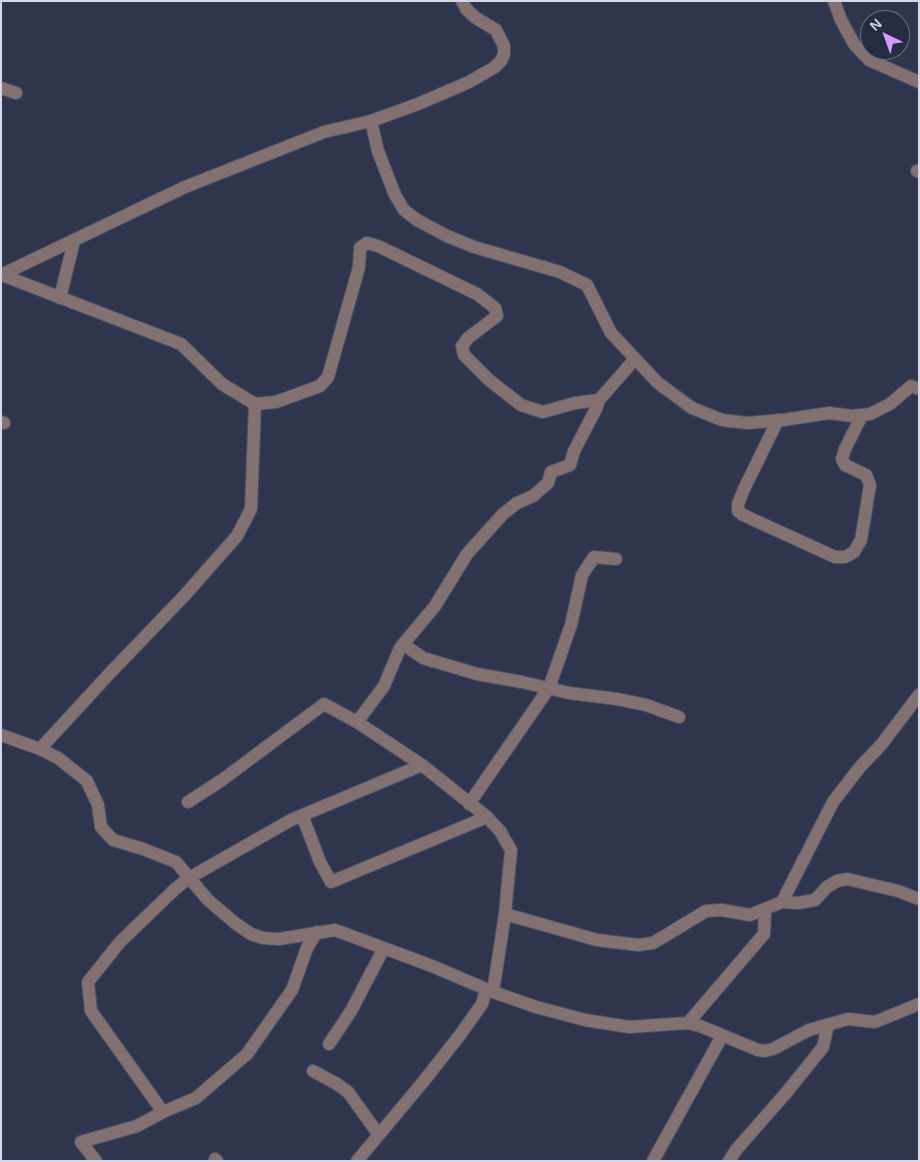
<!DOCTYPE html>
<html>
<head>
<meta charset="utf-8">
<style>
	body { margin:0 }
	#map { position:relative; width:920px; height:1162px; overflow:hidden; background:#2f354d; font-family:Helvetica,sans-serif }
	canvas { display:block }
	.frame { position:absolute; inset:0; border:2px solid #d3d7e7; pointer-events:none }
	.north { position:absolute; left:860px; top:10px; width:50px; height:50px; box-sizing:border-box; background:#252b42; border:1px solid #6b7084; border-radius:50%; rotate:318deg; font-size:14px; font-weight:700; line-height:20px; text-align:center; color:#d3d7e7 }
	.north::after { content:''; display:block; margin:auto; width:18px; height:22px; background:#d59bfa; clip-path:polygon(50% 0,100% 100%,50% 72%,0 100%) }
</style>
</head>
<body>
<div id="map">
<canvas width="920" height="1162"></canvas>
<div class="frame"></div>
<div class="north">N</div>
</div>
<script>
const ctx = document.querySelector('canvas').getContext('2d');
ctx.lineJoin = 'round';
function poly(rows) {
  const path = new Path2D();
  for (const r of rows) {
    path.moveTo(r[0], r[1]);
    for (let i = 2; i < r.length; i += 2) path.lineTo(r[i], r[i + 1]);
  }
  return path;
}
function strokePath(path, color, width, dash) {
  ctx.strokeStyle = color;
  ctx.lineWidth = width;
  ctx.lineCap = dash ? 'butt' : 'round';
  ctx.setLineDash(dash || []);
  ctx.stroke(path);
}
const minor = poly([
	[834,1,841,20,854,44,869,60,919,82],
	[1,88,16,93],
	[371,121,418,104,469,82,495,67,501,61,504,54,504,46,496,30,476,18,467,10,462,1],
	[917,171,919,172],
	[1,275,185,187,324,132,371,121,378,151,395,195,404,210,417,220,447,236,474,247,560,272,587,285,611,333,658,383,692,408,722,420,747,423,783,420,829,413,852,416,870,414,890,404,911,386,919,389],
	[2,275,181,344,222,384,255,404,276,402,320,386,328,377,359,267,360,248,367,243,378,246,477,294,495,308,497,316,468,338,462,346,464,355,489,380,521,405,543,412,575,403,599,400],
	[60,298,74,241],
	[778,420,744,489,738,504,738,511,743,515,835,557,845,557,854,552,861,540,870,485,866,475,845,465,842,459,845,449,862,415],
	[1,422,4,423],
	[403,644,423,658,477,674,522,682,569,693,617,699,646,705,679,717],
	[357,722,384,686,400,648,435,606,467,554,503,514,517,503,533,496,548,483,551,472,570,465,574,451,596,409,599,400,635,359],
	[1,735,40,749,58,758,87,781,98,805,101,827,113,840,143,849,176,862,208,900,235,923,251,934,263,938,279,939,335,930,432,966,493,992,536,1007,585,1020,629,1027,688,1023,700,1026,758,1050,765,1051,773,1049,809,1030,848,1019,875,1022,919,1004],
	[40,749,111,672,184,596,237,536,251,509,255,404],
	[188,802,222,780,324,704,357,722,422,765,487,817,500,831,511,850,505,914,493,992],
	[469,804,549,688,571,625,582,575,594,557,616,559],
	[302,815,320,862,331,882,487,817],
	[782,902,833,802,860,767,881,745,919,695],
	[505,914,597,940,638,945,653,943,706,911,722,910,750,915,782,902,798,903,815,900,827,887,837,881,847,879,898,891,919,899],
	[688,1023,764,934,765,910],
	[329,1044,351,1011,384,948],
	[313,1071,337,1084,348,1092,379,1135],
	[163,1112,91,1011,88,982,120,942,175,889,189,878,291,820,422,765],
	[215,1159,217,1161],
	[96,1161,81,1142,137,1126,163,1112,196,1098,247,1054,292,990,307,948,317,932],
	[357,1161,423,1082,460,1035,482,1004,486,990],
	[653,1161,722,1036],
	[729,1161,736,1150,786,1093,823,1047,828,1025]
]);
strokePath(minor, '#4d5269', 14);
strokePath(minor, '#837071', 12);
</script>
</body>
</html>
